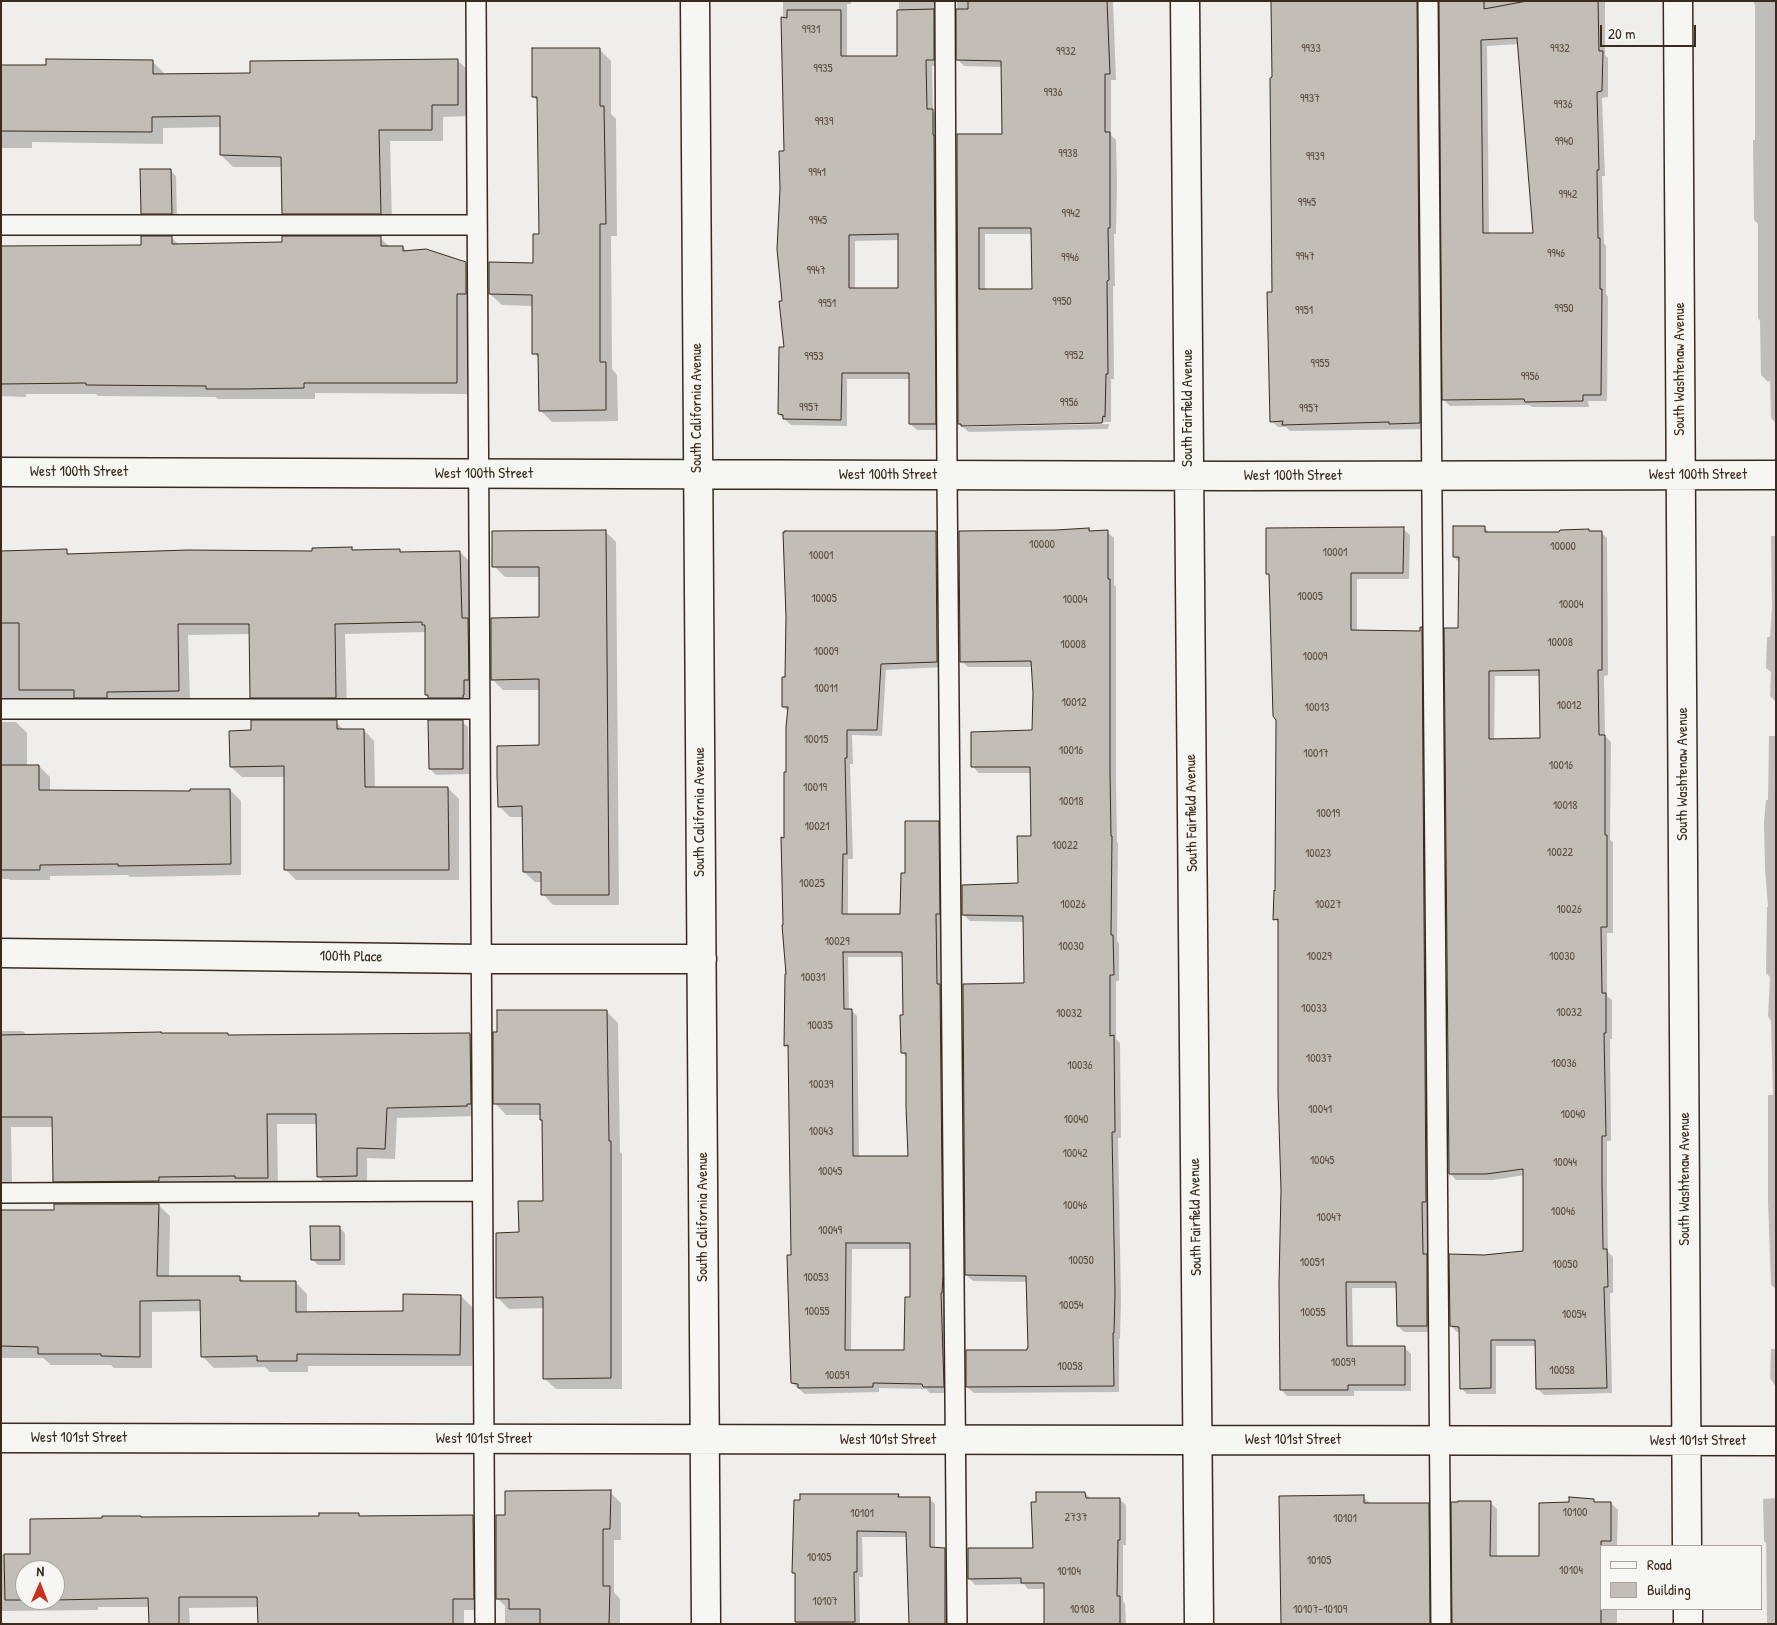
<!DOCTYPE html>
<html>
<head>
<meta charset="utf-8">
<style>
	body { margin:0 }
	#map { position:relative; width:1777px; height:1625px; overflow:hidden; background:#efeeea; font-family:"Patrick Hand",sans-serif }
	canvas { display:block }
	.frame { position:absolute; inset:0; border:2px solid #3b2a1e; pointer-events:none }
	.legend { position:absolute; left:1600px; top:1545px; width:162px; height:65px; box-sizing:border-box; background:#f6f6f2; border:1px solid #aba49d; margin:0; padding:6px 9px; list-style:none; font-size:15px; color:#3b2a1e }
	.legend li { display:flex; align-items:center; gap:10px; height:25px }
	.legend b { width:25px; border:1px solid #aba49d }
	.north { position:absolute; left:15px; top:1560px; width:50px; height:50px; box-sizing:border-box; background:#f6f6f2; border:1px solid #aba49d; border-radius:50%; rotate:1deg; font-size:14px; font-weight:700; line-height:20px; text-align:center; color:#3b2a1e }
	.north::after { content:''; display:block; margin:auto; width:18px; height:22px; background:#c8321e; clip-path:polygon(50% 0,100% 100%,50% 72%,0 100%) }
	.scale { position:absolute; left:1600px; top:25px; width:96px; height:22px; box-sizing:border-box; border:2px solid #3b2a1e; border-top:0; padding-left:6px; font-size:15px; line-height:18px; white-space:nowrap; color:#3b2a1e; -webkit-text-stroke:4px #f6f6f2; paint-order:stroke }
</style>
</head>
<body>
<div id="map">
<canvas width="1777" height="1625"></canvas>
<div class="frame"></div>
<ul class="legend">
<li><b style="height:6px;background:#f6f6f2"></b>Road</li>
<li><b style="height:14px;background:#c2bdb7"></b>Building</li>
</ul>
<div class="north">N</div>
<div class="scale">20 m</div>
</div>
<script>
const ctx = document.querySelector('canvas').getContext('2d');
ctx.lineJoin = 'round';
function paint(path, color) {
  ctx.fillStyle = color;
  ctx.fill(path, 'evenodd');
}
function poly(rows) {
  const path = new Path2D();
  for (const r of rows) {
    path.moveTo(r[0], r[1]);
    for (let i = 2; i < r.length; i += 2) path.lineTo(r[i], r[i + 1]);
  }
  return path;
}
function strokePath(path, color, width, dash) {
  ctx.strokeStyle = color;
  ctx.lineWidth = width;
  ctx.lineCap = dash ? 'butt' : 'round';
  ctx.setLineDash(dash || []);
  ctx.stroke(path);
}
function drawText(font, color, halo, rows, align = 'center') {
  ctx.font = font + ' "Patrick Hand",sans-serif';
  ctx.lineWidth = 4;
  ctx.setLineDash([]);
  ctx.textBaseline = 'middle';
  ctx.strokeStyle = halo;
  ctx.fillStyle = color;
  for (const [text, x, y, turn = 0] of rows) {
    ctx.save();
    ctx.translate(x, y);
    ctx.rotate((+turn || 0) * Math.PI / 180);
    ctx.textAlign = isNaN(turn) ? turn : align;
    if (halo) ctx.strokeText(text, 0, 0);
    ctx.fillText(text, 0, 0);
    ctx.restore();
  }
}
const shadow = poly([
	[783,1,851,1,851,4,847,4,847,57,898,57,899,1,942,1,940,66,932,66,933,111,939,117,941,430,917,430,910,424,910,379,847,379,847,426,791,425,779,414,785,348,783,303,785,152,783,109],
	[899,240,899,289,855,290,855,241],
	[957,1,1113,1,1116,80,1111,80,1111,135,1116,140,1117,183,1116,234,1114,234,1115,286,1113,286,1114,379,1111,379,1111,422,964,424,964,427,1109,424,1108,429,969,432,959,424,958,136,1004,135,1002,67,964,66,958,60],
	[985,234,1032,234,1033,290,985,290],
	[1273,1,1424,1,1426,429,1290,431,1286,427,1278,427,1271,421],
	[1441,1,1605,1,1605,55,1608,58,1608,97,1602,98,1605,176,1602,176,1604,243,1606,246,1606,294,1608,297,1607,401,1588,401,1589,407,1532,407,1530,405,1450,406,1444,400],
	[1519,44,1535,234,1489,235,1487,46],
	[1753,1,1776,1,1776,423,1771,418,1770,381,1768,382,1761,375,1760,321,1758,318,1758,224,1754,220,1753,140,1755,140,1755,5],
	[599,49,611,61,611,114,616,119,617,236,611,236,612,369,617,375,618,421,552,422,540,410,540,359,534,353,533,306,502,305,490,294,534,264,540,235,538,101,533,97],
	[457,60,469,71,469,116,443,117,443,141,390,141,392,225,295,225,283,213,282,167,233,167,221,155,221,127,163,128,163,144,32,142,32,148,1,148,1,66,152,61,164,73,164,75,252,74],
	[170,170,176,176,177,219,148,219,142,213],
	[172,238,179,245,284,244,380,238,390,247,403,247,407,252,466,263,477,274,477,304,467,304,467,394,315,393,315,399,218,399,215,397,98,396,96,394,26,394,26,397,1,396,1,248,142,246],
	[1485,528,1491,534,1601,532,1607,538,1608,675,1604,676,1605,736,1611,742,1610,840,1613,842,1613,933,1607,933,1607,996,1612,1000,1612,1039,1610,1039,1611,1141,1607,1141,1607,1188,1608,1252,1613,1257,1613,1293,1610,1293,1612,1393,1544,1395,1537,1388,1536,1346,1496,1346,1496,1394,1467,1394,1461,1388,1460,1332,1457,1332,1451,1326,1484,1256,1524,1252,1525,1175,1493,1180,1456,1180,1450,1173,1460,563,1454,557],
	[1495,676,1540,676,1541,740,1494,740],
	[1403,529,1410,535,1409,579,1357,579,1357,632,1421,632,1421,628,1428,635,1432,1208,1428,1208,1429,1257,1433,1332,1404,1332,1398,1326,1398,1288,1352,1288,1353,1348,1405,1348,1411,1354,1411,1391,1354,1391,1354,1396,1287,1396,1281,1389,1282,1190,1280,924,1274,919,1276,892,1277,720,1270,576,1268,574],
	[1089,530,1091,532,1107,532,1114,538,1114,585,1116,587,1116,781,1117,842,1118,843,1117,941,1119,943,1119,981,1116,981,1116,1039,1120,1043,1121,1138,1118,1138,1121,1300,1120,1339,1119,1339,1119,1392,974,1393,967,1387,1029,1349,1028,1282,973,1281,966,1275,1025,984,1024,922,970,921,963,914,1019,885,1032,837,1032,773,979,773,973,767,1033,731,1033,667,968,667,961,661],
	[605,531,616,542,619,905,553,905,543,894,543,882,535,882,524,872,523,817,510,817,499,806,541,746,540,690,503,690,492,679,540,618,540,577,505,577,494,566],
	[936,532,942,538,943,667,886,670,882,736,852,735,853,764,850,764,853,859,848,859,848,916,902,915,906,875,938,822,944,828,949,1393,930,1393,926,1389,879,1388,879,1392,805,1394,792,1383,790,1050,785,1045,785,839,788,712,783,706,787,678],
	[848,957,904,957,904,1016,902,1052,907,1058,909,1157,859,1157,857,1016,851,1010,849,1010],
	[852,1249,911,1249,911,1298,906,1351,851,1351],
	[1771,536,1776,536,1776,702,1770,696,1771,672,1766,668,1767,637,1770,637,1772,608],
	[352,549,354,551,399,550,402,553,460,552,471,563,475,706,437,706,426,695,426,632,345,634,347,708,262,708,251,697,250,634,188,635,190,702,1,718,1,551,66,551,70,555,314,552],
	[1,722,16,722,27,733,27,766,39,766,50,777,50,791,192,792,230,790,241,801,241,875,130,877,128,875,50,876,50,880,10,880,8,879,1,879],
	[336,722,345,731,364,730,374,741,375,788,448,788,459,799,459,880,296,880,286,870,285,777,242,777,231,767],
	[462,722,468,727,469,774,436,775,430,769],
	[1769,736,1776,736,1776,1289,1771,1285,1768,1202,1768,1095,1773,1095,1771,1021,1768,1016,1770,977,1766,973,1767,907,1768,907,1765,869,1764,822,1766,800,1768,800],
	[606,1011,618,1023,620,1152,622,1154,622,1389,556,1389,544,1378,544,1308,509,1309,498,1298,520,1234,544,1202,544,1121,541,1115,506,1115,495,1103],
	[1,1031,23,1031,28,1036,470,1034,481,1044,477,1116,397,1118,395,1159,367,1158,367,1187,329,1187,319,1177,318,1124,277,1124,278,1188,65,1192,54,1181,54,1127,11,1127,12,1186,1,1186],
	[158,1205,170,1216,169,1277,239,1277,245,1282,295,1282,307,1294,307,1313,404,1313,461,1296,473,1308,472,1366,308,1366,308,1372,270,1372,265,1367,214,1368,202,1356,202,1311,152,1312,152,1368,114,1368,111,1365,51,1365,43,1358,1,1358,1,1212,55,1211],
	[339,1227,345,1233,345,1265,318,1265,312,1259],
	[1771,1349,1776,1349,1776,1387,1770,1378],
	[610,1492,621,1503,621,1540,614,1540,614,1592,620,1599,620,1624,505,1624,505,1606,497,1598,506,1516],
	[1085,1493,1091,1499,1119,1499,1126,1505,1126,1545,1123,1545,1123,1601,1125,1604,1126,1624,1045,1624,1045,1589,1028,1589,1024,1584,975,1585,969,1578,1034,1549],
	[898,1495,901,1498,929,1498,935,1504,935,1549,945,1549,950,1555,950,1624,910,1624,907,1537,862,1537,863,1577,859,1577,860,1624,796,1624,796,1575,794,1572],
	[1363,1497,1371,1504,1428,1504,1435,1511,1436,1624,1282,1624],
	[1776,1498,1776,1624,1767,1624,1766,1543,1764,1541,1763,1499],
	[1593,1500,1597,1503,1611,1503,1618,1510,1617,1546,1601,1546,1601,1609,1617,1609,1617,1624,1453,1624,1490,1502,1497,1509,1497,1557,1540,1557,1570,1503],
	[358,1514,361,1517,473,1516,484,1527,484,1610,464,1610,464,1624,259,1624,258,1607,189,1608,190,1624,150,1624,150,1607,98,1607,98,1610,1,1611,1,1555,32,1555,142,1518,320,1518],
	[25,1570,55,1570,55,1600,25,1600]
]);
const building = poly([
	[968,1,1107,1,1110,74,1105,74,1105,132,1110,132,1110,228,1108,228,1109,280,1107,281,1108,374,1106,374,1105,417,1103,416,1102,423,961,426,961,424,958,424,957,134,1002,134,1001,61,956,60,956,9,968,9,968,1],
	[979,228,1031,228,1032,289,979,289,979,228],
	[1271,1,1417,1,1420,423,1389,424,1389,422,1282,425,1283,421,1270,422,1267,292,1272,292,1270,78,1272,77,1271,1],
	[1439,1,1484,1,1484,9,1527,1,1598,1,1599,51,1603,51,1602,91,1597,92,1599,170,1597,170,1598,238,1600,238,1600,289,1602,289,1601,395,1583,395,1583,401,1525,402,1524,399,1442,400,1439,1],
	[1517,38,1533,233,1483,233,1481,40,1517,38],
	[934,9,934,60,926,60,927,109,933,109,933,135,934,135,936,424,909,424,909,373,842,373,841,420,783,419,783,415,778,414,779,347,784,347,779,301,782,301,777,249,780,189,779,151,784,151,781,17,787,18,787,10,841,10,841,56,897,56,897,10,934,9],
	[898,234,898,288,849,288,849,235,898,234],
	[532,48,600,48,600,106,604,106,606,224,600,224,600,362,606,362,606,410,539,411,538,354,532,354,532,295,489,294,489,262,533,263,533,234,539,234,537,97,532,97,532,48],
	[46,59,153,60,153,74,250,73,250,61,458,59,458,105,432,105,432,130,379,130,381,214,282,214,281,157,220,155,220,116,152,117,152,132,1,131,1,65,46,65,46,59],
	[140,169,171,169,172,214,141,214,140,169],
	[141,236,172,236,172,244,282,242,282,236,381,236,381,246,403,246,403,251,426,249,466,262,466,294,457,294,457,383,304,383,304,388,244,389,206,389,206,386,86,385,86,383,1,384,1,246,141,245,141,236],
	[1453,526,1485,526,1485,532,1559,532,1560,530,1589,529,1589,531,1602,531,1602,670,1598,670,1599,735,1605,735,1605,835,1607,835,1607,927,1601,927,1602,993,1606,993,1606,1033,1604,1033,1606,1136,1602,1136,1602,1181,1603,1249,1607,1249,1608,1287,1604,1287,1607,1388,1536,1389,1535,1340,1491,1340,1491,1388,1460,1389,1459,1327,1450,1326,1449,1254,1484,1255,1523,1251,1523,1169,1486,1174,1449,1174,1444,628,1458,628,1459,557,1453,557,1453,526],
	[1539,670,1540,738,1489,739,1489,671,1539,670],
	[1404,527,1403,573,1351,573,1351,630,1420,631,1420,627,1422,627,1426,1202,1422,1202,1423,1254,1427,1254,1427,1326,1397,1326,1396,1282,1346,1282,1347,1346,1405,1346,1405,1385,1348,1385,1348,1390,1280,1390,1279,1283,1281,1190,1278,1092,1278,919,1273,920,1274,890,1275,891,1276,720,1273,716,1269,574,1266,574,1266,528,1404,527],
	[1089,528,1089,531,1108,530,1108,579,1110,579,1110,773,1111,836,1112,836,1111,935,1113,935,1114,975,1110,975,1110,1036,1114,1035,1115,1132,1112,1132,1115,1293,1114,1333,1113,1333,1114,1386,966,1387,966,1350,1027,1350,1027,1348,1028,1348,1026,1276,965,1275,963,984,1024,983,1023,916,962,915,962,885,1018,883,1017,836,1031,836,1030,767,971,767,971,732,1032,730,1033,693,1031,661,960,662,959,531,1056,530,1089,528],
	[606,530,609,895,541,895,541,872,523,872,522,806,498,807,497,775,497,746,539,745,539,679,491,680,491,618,539,617,539,567,492,567,492,531,606,530],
	[785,531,936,531,937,662,881,664,877,730,847,730,847,758,845,758,847,854,843,854,842,914,900,914,901,873,905,873,905,821,939,821,940,914,936,914,937,984,940,984,943,1275,942,1293,941,1293,944,1387,923,1387,922,1384,873,1383,873,1387,798,1388,798,1384,791,1383,787,1255,791,1255,788,1045,784,1046,785,974,786,974,782,925,783,925,781,837,784,838,784,772,786,772,786,727,788,707,782,707,782,677,785,677,786,617,783,532,785,532,785,531],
	[843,952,902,952,903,1015,900,1015,901,1053,906,1053,906,1107,908,1156,853,1156,852,1009,844,1009,843,952],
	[846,1243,910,1243,910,1297,905,1297,904,1350,845,1350,846,1243],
	[352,547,352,550,400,549,400,552,460,551,462,618,468,618,469,680,464,680,464,695,463,695,463,698,428,698,428,695,425,695,425,625,422,625,422,622,335,624,336,698,250,698,249,624,178,624,179,691,107,692,107,698,74,698,74,690,19,690,19,623,1,623,1,551,67,549,67,554,188,550,312,551,312,548,352,547],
	[251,720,337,720,337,729,364,729,365,787,448,787,449,870,284,870,284,766,230,767,229,731,251,730,251,720],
	[428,720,463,720,463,769,429,769,428,720],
	[1,765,39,765,39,790,190,791,190,789,230,789,231,864,118,866,118,864,40,865,40,870,1,870,1,765],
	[497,1010,607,1010,609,1141,611,1141,611,1378,543,1379,543,1297,496,1298,496,1233,519,1232,518,1201,543,1201,542,1120,540,1120,540,1104,493,1104,493,1032,497,1032,497,1010],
	[161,1032,161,1033,228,1033,228,1035,470,1033,471,1104,467,1104,467,1106,387,1108,385,1149,357,1148,357,1176,317,1177,316,1114,267,1114,268,1178,235,1178,235,1176,159,1177,159,1181,53,1182,52,1117,1,1117,1,1035,161,1032],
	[54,1204,159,1204,157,1276,240,1276,240,1281,296,1281,296,1312,403,1311,403,1294,461,1295,460,1355,297,1354,297,1361,257,1361,257,1356,201,1357,200,1300,140,1301,140,1357,101,1356,101,1354,38,1354,38,1347,1,1346,1,1210,54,1210,54,1204],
	[310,1226,340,1226,340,1260,311,1260,310,1226],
	[611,1490,610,1529,603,1529,603,1586,610,1586,609,1624,540,1624,540,1609,509,1609,509,1599,496,1599,496,1515,505,1515,505,1491,611,1490],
	[1036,1492,1085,1492,1086,1498,1120,1498,1120,1540,1118,1540,1117,1596,1120,1596,1120,1624,1044,1624,1044,1583,1021,1583,1021,1578,968,1579,968,1548,1033,1548,1031,1502,1036,1502,1036,1492],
	[800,1494,899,1494,898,1497,930,1497,930,1547,945,1548,945,1624,909,1624,906,1532,857,1531,857,1572,854,1572,855,1622,795,1622,795,1573,792,1573,794,1500,800,1500,800,1494],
	[1364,1495,1364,1503,1429,1503,1430,1624,1281,1624,1279,1496,1364,1495],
	[1569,1497,1594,1499,1594,1502,1611,1502,1611,1541,1601,1541,1601,1624,1452,1624,1451,1502,1458,1502,1458,1501,1491,1501,1490,1556,1539,1556,1539,1503,1569,1502,1569,1497],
	[319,1513,359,1513,359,1516,473,1515,474,1599,453,1599,453,1624,258,1624,257,1597,179,1597,179,1624,149,1624,148,1598,55,1600,55,1570,25,1570,25,1600,31,1600,5,1600,4,1554,30,1554,30,1519,102,1518,102,1516,141,1516,141,1517,319,1516,319,1513]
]);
const service = poly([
	[476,1,485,1624],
	[945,1,947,475,957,1624],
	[1428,1,1441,1624],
	[1,225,477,225],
	[1,709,480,709],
	[1,1193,482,1191]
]);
const minor = poly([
	[695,1,706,1624],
	[1185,1,1199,1624],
	[1678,1,1687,1546],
	[1,472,1233,476,1776,475],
	[1,953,481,959,702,959],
	[1,1438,1776,1441],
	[1688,1609,1688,1624]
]);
const numberNames = [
	["9931",811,30],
	["9933",1311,49],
	["9932",1560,49],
	["9932",1066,52],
	["9935",823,69],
	["9936",1053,93],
	["9937",1310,99],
	["9936",1563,105],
	["9939",824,122],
	["9940",1564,142],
	["9938",1068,154],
	["9939",1315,157],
	["9941",817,173],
	["9942",1568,195],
	["9945",1307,203],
	["9942",1071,214],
	["9945",818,221],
	["9946",1556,254],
	["9947",1305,257],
	["9946",1070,258],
	["9947",816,271],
	["9950",1062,302],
	["9951",827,304],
	["9950",1564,309],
	["9951",1304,311],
	["9952",1074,356],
	["9953",814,357],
	["9955",1320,364],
	["9956",1530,377],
	["9956",1069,403],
	["9957",809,408],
	["9957",1309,409],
	["10000",1042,545],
	["10000",1563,547],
	["10001",1335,553],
	["10001",821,556],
	["10005",1310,597],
	["10005",824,599],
	["10004",1075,600],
	["10004",1571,605],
	["10008",1560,643],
	["10008",1073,645],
	["10009",826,652],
	["10009",1315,657],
	["10011",826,689],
	["10012",1074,703],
	["10012",1569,706],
	["10013",1317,708],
	["10015",816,740],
	["10016",1071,751],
	["10017",1316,754],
	["10016",1561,766],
	["10019",815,788],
	["10018",1071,802],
	["10018",1565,806],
	["10019",1328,814],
	["10021",817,827],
	["10022",1065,846],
	["10022",1560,853],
	["10023",1318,854],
	["10025",812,884],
	["10026",1073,905],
	["10027",1328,905],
	["10026",1569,910],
	["10029",837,942],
	["10030",1071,947],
	["10029",1319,957],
	["10030",1562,957],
	["10031",813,978],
	["10033",1314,1009],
	["10032",1569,1013],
	["10032",1069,1014],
	["10035",820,1026],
	["10037",1319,1059],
	["10036",1564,1064],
	["10036",1080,1066],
	["10039",821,1085],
	["10041",1320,1110],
	["10040",1573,1115],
	["10040",1076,1120],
	["10043",821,1132],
	["10042",1075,1154],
	["10045",1322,1161],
	["10044",1565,1163],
	["10045",830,1172],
	["10046",1075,1206],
	["10046",1563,1212],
	["10047",1329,1218],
	["10049",830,1231],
	["10050",1081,1261],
	["10051",1312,1263],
	["10050",1565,1265],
	["10053",816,1278],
	["10054",1071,1306],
	["10055",817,1312],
	["10055",1313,1313],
	["10054",1574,1315],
	["10059",1343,1363],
	["10058",1070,1367],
	["10058",1562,1371],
	["10059",837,1376],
	["10100",1575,1513],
	["10101",862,1514],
	["2737",1076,1518],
	["10101",1345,1519],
	["10105",819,1558],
	["10105",1319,1561],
	["10104",1571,1571],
	["10104",1069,1572],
	["10107",825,1602],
	["10108",1082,1610],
	["10107-10109",1320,1610]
];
const streetNames = [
	["South Washtenaw Avenue",1680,369,-90],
	["South California Avenue",697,408,-90],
	["South Fairfield Avenue",1188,408,-90],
	["West 100th Street",79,472],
	["West 100th Street",484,474],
	["West 100th Street",888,475],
	["West 100th Street",1698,475],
	["West 100th Street",1293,476],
	["South Washtenaw Avenue",1683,774,-90],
	["South California Avenue",700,812,-90],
	["South Fairfield Avenue",1192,813,-91],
	["100th Place",351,957,1],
	["South Washtenaw Avenue",1685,1179,-90],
	["South California Avenue",703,1217,-90],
	["South Fairfield Avenue",1196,1217,-91],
	["West 101st Street",79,1438],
	["West 101st Street",484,1439],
	["West 101st Street",888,1440],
	["West 101st Street",1293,1440],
	["West 101st Street",1698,1441]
];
paint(shadow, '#0003');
paint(building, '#c2bdb7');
strokePath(building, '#3b2a1e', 1);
strokePath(service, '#3b2a1e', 22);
strokePath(minor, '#3b2a1e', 31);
strokePath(service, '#f6f6f2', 19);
strokePath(minor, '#f6f6f2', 28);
drawText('12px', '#5d4f44', null, numberNames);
drawText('15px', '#3b2a1e', '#f6f6f2', streetNames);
</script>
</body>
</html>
